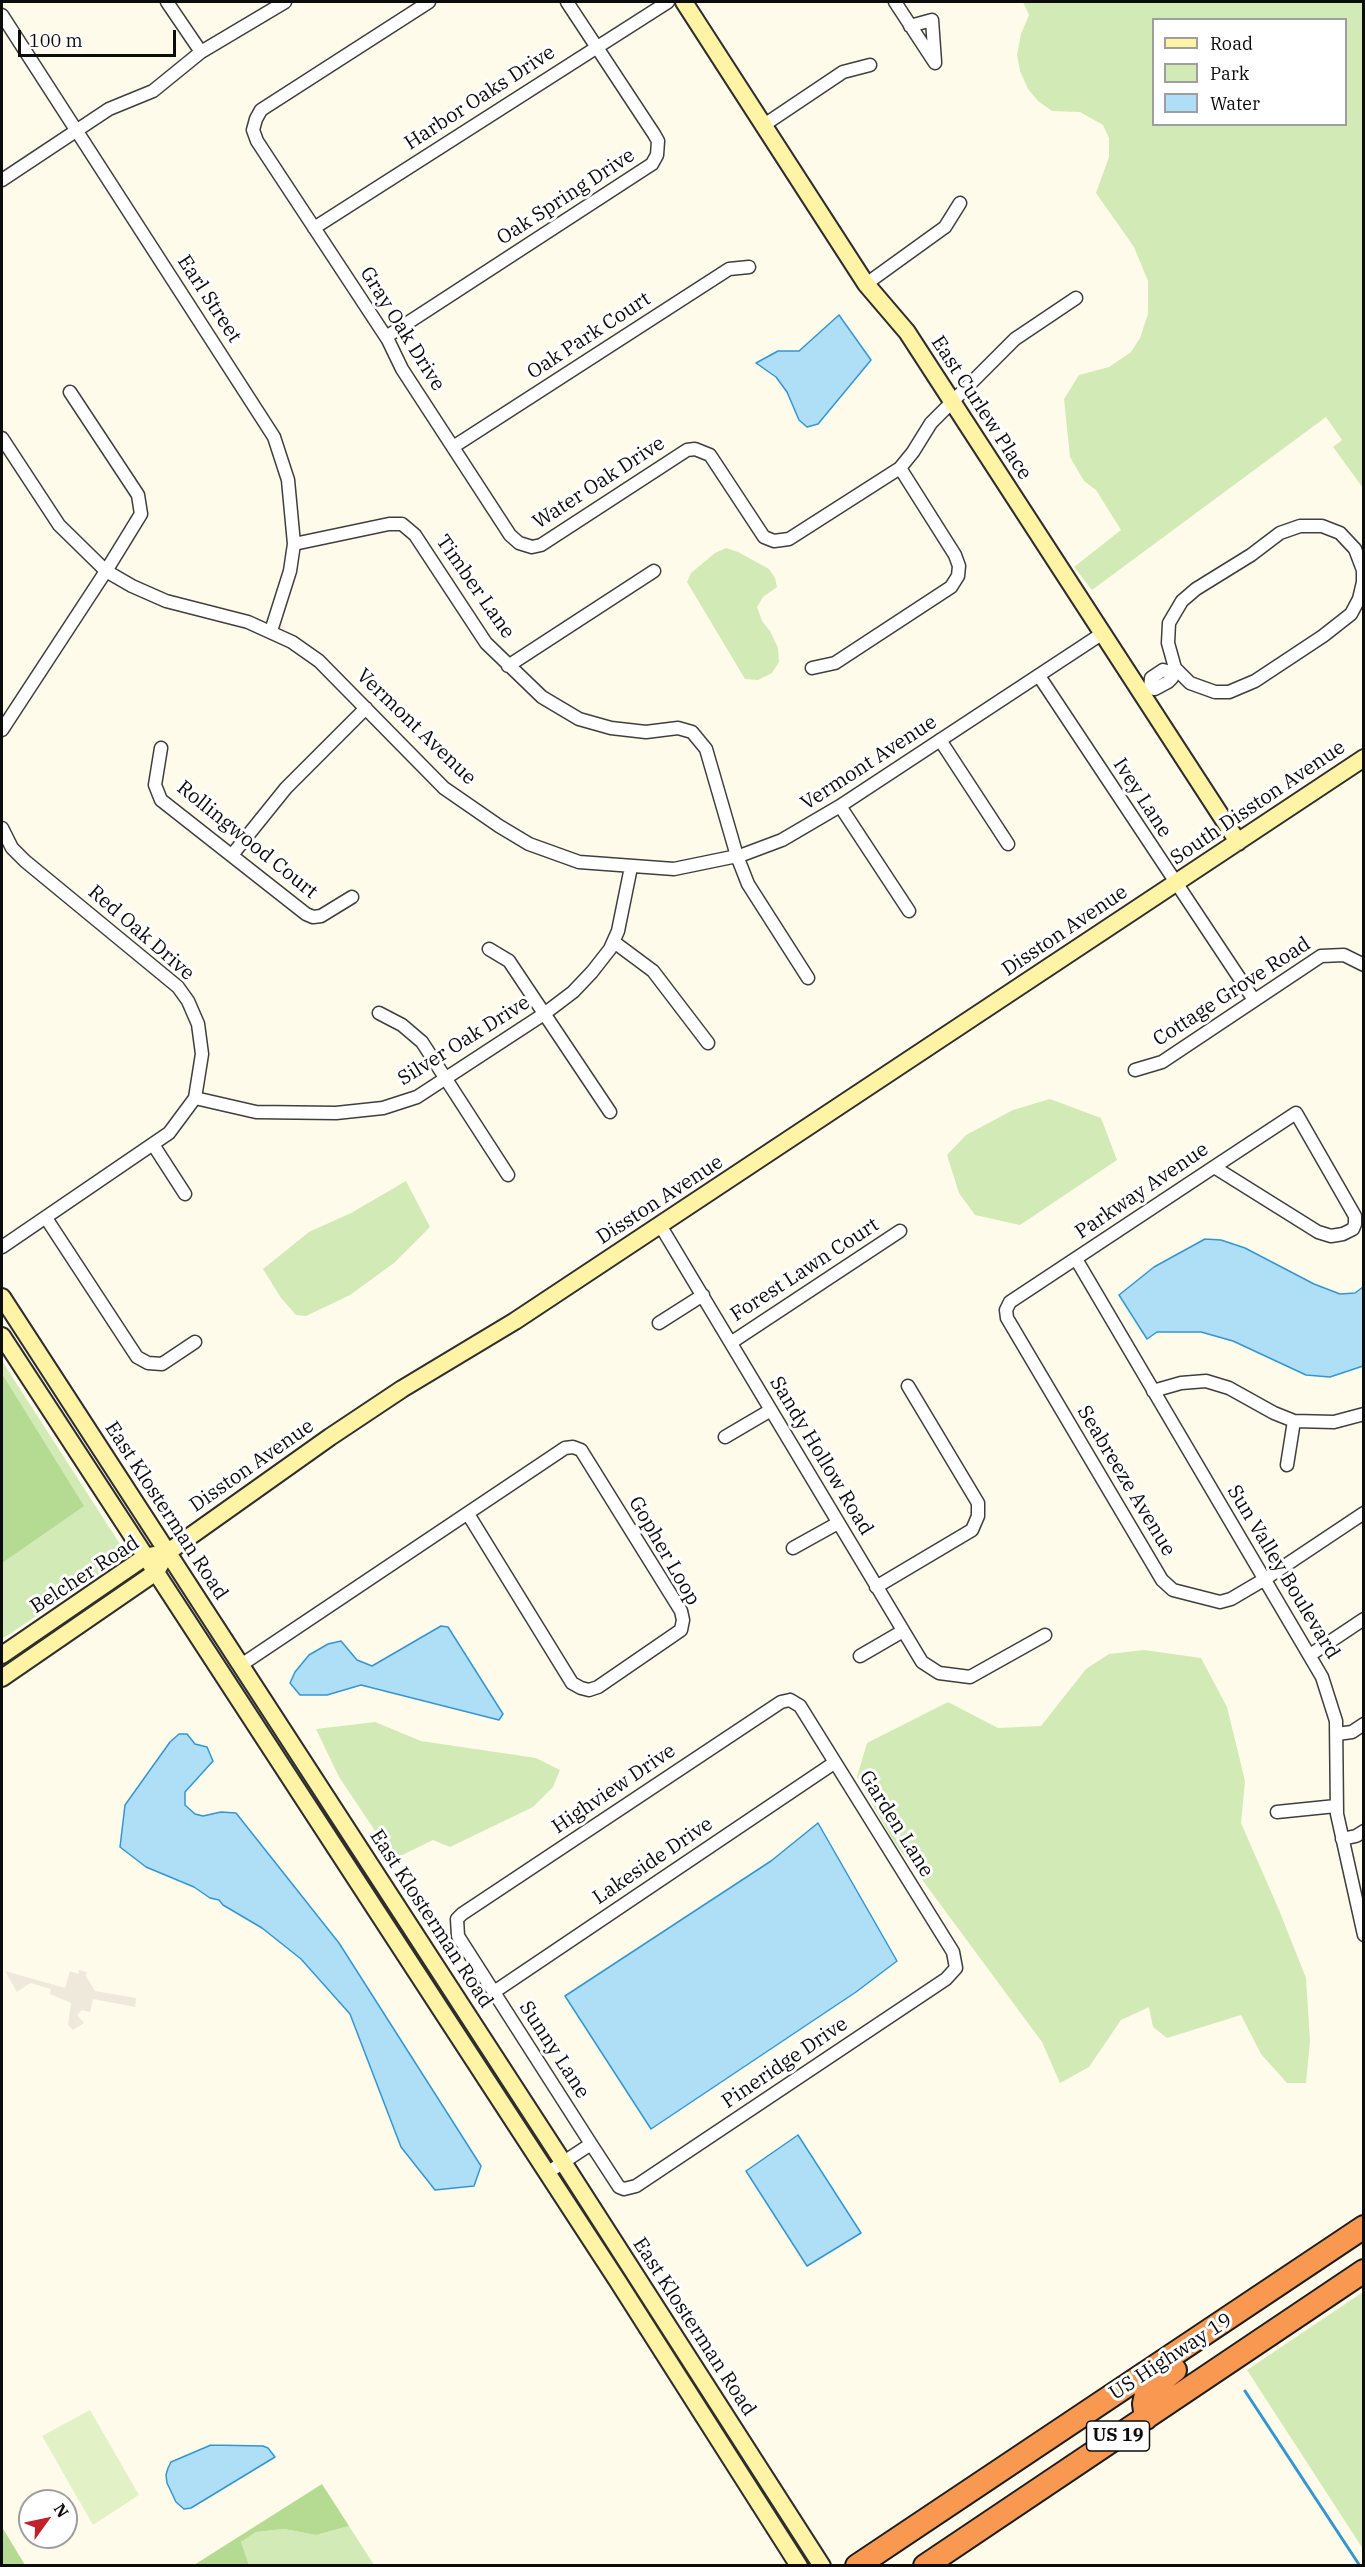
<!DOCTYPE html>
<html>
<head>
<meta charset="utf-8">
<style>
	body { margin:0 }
	#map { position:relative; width:1365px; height:2567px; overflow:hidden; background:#fffbeb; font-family:"IBM Plex Serif",serif }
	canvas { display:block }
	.frame { position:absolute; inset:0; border:3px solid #0c0c0c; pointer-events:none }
	.legend { position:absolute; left:1152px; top:18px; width:195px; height:108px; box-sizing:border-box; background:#fff; border:2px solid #9e9e9e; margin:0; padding:8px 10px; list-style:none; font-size:18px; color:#0c0c0c }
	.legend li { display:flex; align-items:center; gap:12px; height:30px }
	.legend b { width:30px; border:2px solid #9e9e9e }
	.north { position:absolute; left:18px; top:2489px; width:60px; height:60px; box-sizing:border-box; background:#fff; border:2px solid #9e9e9e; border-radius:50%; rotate:57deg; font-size:16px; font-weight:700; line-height:24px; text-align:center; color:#0c0c0c }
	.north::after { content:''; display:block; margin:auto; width:21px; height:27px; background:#bf212d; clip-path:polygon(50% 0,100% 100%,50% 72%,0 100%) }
	.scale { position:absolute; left:18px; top:30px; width:158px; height:27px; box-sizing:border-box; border:3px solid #0c0c0c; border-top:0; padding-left:8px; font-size:18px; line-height:21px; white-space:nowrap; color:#0c0c0c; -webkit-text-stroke:4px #fff; paint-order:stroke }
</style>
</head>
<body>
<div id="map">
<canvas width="1365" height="2567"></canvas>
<div class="frame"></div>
<ul class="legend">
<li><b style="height:8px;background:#fff3a6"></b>Road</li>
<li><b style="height:16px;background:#d2eab5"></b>Park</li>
<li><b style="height:16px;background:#afdef7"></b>Water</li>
</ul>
<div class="north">N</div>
<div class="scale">100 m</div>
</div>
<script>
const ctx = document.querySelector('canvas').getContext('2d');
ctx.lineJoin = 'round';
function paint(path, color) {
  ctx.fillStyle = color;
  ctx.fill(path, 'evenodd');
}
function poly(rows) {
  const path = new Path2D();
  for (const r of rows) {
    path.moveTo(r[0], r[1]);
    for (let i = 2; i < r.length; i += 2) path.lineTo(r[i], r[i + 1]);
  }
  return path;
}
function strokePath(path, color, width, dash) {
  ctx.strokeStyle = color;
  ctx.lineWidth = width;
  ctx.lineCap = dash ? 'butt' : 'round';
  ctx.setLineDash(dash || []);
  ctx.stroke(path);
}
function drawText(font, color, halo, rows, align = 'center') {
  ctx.font = font + ' "IBM Plex Serif",serif';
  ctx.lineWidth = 6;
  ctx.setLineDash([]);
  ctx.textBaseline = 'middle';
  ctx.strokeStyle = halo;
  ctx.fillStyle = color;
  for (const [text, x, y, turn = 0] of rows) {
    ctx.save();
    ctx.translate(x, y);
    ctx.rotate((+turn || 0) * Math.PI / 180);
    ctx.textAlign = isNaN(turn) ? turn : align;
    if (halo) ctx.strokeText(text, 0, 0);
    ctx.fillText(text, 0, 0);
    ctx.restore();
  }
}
const green = poly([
	[1023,2,1363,2,1363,488,1333,447,1342,440,1326,417,1092,590,1074,567,1121,530,1096,490,1084,481,1070,457,1064,399,1079,375,1109,367,1131,352,1140,338,1148,314,1148,281,1134,247,1096,193,1109,157,1109,138,1103,125,1080,112,1052,111,1038,101,1028,89,1020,71,1017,55,1021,34,1029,15],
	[1154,20,1346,20,1346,124,1154,124],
	[726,548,738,552,769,569,775,578,777,587,763,597,757,607,762,621,770,631,778,648,779,662,772,673,758,680,745,679,687,582,691,573,715,553],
	[1050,1099,1101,1118,1117,1160,1020,1225,975,1215,959,1193,947,1155,966,1135,1013,1110],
	[406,1181,430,1227,394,1263,350,1295,306,1316,296,1315,281,1298,263,1269,309,1232,351,1213],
	[2,1361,127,1555,2,1639],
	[1144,1650,1201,1658,1227,1707,1245,1781,1241,1823,1279,1910,1306,1978,1310,2041,1306,2083,1287,2083,1261,2054,1241,2015,1167,2038,1153,2027,1149,2007,1121,2020,1089,2067,1060,2083,1042,2042,892,1839,857,1777,867,1743,948,1702,998,1728,1041,1726,1086,1669,1109,1654],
	[375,1722,421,1741,536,1758,560,1770,553,1787,533,1807,450,1847,433,1840,394,1859,339,1777,316,1729],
	[1363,2292,1363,2549,1247,2370],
	[349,2526,374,2565,249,2565,241,2542,256,2532,284,2529,316,2535]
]);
const forest = poly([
	[2,1374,84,1506,2,1563],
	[322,2484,349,2526,316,2535,284,2529,256,2532,241,2542,249,2565,194,2565],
	[2,2527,25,2565,2,2565]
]);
const pitch = poly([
	[90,2410,139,2495,93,2525,42,2436]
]);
const plaza = poly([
	[79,1970,87,1972,86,1976,95,1991,136,1998,135,2007,93,1999,90,2012,82,2010,77,2015,84,2023,73,2030,68,2025,71,2003,50,1994,51,1989,30,1983,17,1992,5,1971,65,1988,70,1971,78,1974]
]);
const water = poly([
	[839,315,871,360,818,424,807,427,799,420,787,392,776,377,756,363,778,351,799,351,839,315],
	[1205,1239,1221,1240,1245,1248,1314,1284,1340,1294,1355,1293,1363,1287,1363,1366,1330,1377,1306,1375,1233,1341,1201,1332,1157,1332,1147,1339,1119,1295,1154,1267,1205,1239],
	[441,1626,448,1627,503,1714,499,1720,361,1685,327,1695,300,1695,290,1683,295,1672,309,1655,328,1644,341,1641,357,1660,372,1666,441,1626],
	[179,1734,187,1734,195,1744,207,1747,213,1761,185,1792,185,1805,195,1814,203,1816,221,1812,236,1813,339,1943,481,2166,474,2186,435,2190,401,2147,350,2014,301,1959,262,1928,223,1905,219,1900,210,1898,194,1887,146,1867,120,1847,125,1805,170,1742,179,1734],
	[818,1823,897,1961,856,1992,651,2129,565,1996,771,1861,818,1823],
	[798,2135,861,2233,807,2266,746,2171,798,2135],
	[211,2445,263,2446,268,2448,275,2457,191,2508,184,2509,176,2502,167,2483,166,2475,168,2468,171,2462,211,2445]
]);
const stream = poly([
	[1245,2391,1360,2566]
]);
const street = poly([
	[167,2,201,52],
	[429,2,261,110,256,119,253,130,257,141,388,340,402,369,510,535,519,543,532,547,541,545,687,450,695,449,710,455,764,537,774,541,789,539,900,468,913,452,931,423,1015,339,1076,298],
	[895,2,935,63],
	[2,15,274,437,288,480,294,544,290,571,271,631],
	[910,26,932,20,935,62],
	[764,125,843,72,870,65],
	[2,180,109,109,153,91,201,52,285,2],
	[314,228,668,2],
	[866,284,945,227,960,203],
	[386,337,652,164,657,155,658,141,654,134,567,2],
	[2,438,59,525,106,571,132,586,166,601,248,622,292,642,319,661,444,788,499,826,529,844,579,862,674,869,742,855,782,840,840,806,1103,633],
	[453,447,729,269,749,267],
	[294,544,389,524,402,524,415,535,486,643,542,697,579,719,611,728,646,732,678,728,692,732,706,749,737,856,748,884,808,978],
	[508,666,654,571],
	[812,668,835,663,951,587,958,576,959,566,955,555,900,468],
	[1170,672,1175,668,1190,683,1215,692,1229,692,1255,681,1323,636,1351,614,1359,599,1363,582,1363,570,1355,549,1340,533,1322,526,1300,526,1280,533,1251,555,1196,589,1182,601,1169,623,1168,643,1175,668],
	[1039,676,1254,1000],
	[1142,693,1150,688,1155,689,1168,682,1172,678,1170,672,1163,670,1151,678,1150,688],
	[2,730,106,571,141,514,138,495,70,392],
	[940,740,1008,844],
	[161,748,155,785,161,800,306,914,313,917,321,916,352,897],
	[840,806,909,911],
	[2,828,12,848,25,861,178,987,188,1001,198,1024,202,1054,195,1098,169,1133,2,1247],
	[232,855,286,788,366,708],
	[614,942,653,971,708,1043],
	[489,949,509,961,610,1112],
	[379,1013,402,1025,422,1042,508,1175],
	[1135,1070,1162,1062,1321,956,1344,955,1364,965],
	[195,1098,256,1112,336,1113,383,1108,417,1097,544,1014,573,992,592,972,610,949,618,931,631,867],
	[154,1146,185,1194],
	[1214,1167,1318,1232,1331,1236,1343,1234,1353,1229,1355,1224,1355,1216,1296,1113,1214,1167,1010,1302,1006,1310,1007,1318,1162,1580,1173,1590,1220,1602,1231,1599,1265,1579,1364,1513],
	[46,1218,137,1357,148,1363,162,1364,195,1342],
	[660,1225,922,1662,939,1673,970,1677,1045,1635],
	[1076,1259,1322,1677,1336,1721,1337,1814,1364,1935],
	[659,1323,703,1295],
	[732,1342,900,1231],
	[1153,1391,1181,1383,1206,1381,1229,1388,1274,1413,1294,1421,1334,1422,1364,1414],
	[725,1437,771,1410],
	[1287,1465,1294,1421],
	[793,1548,838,1523],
	[876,1587,972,1530,978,1516,978,1503,908,1386],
	[1310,1655,1364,1619],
	[860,1656,903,1631],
	[241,1665,565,1448,573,1447,581,1450,681,1611,683,1620,681,1630,598,1687,589,1690,581,1688,572,1683,468,1514],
	[790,1700,800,1706,953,1952,956,1968,946,1979,636,2186,624,2189,619,2187,591,2144,458,1936,457,1919,462,1914,781,1702,790,1700],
	[1337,1734,1352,1732,1364,1724],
	[1277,1812,1336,1806],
	[1342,1839,1356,1836,1364,1831],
	[494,1992,834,1763],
	[547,2173,591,2144]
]);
const secondary = poly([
	[684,2,866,284,907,332,1238,842],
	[2,1297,563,2162,822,2566],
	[2,1336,617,2280,799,2566],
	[2,1655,145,1557,168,1552,330,1437,402,1389,515,1321,1364,758],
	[2,1678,156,1572,161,1563]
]);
const highway = poly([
	[1146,2418,1144,2404,1146,2394,1175,2370],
	[857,2566,1364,2227],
	[925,2566,1364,2271]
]);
const shields = [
	[1118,2436,63]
];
const shieldNames = [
	["US 19",1118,2436]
];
const streetNames = [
	["Harbor Oaks Drive",480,98,-33],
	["Oak Spring Drive",566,197,-33],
	["Earl Street",209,299,57],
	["Gray Oak Drive",402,329,58],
	["Oak Park Court",589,336,-33],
	["East Curlew Place",981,408,57],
	["Water Oak Drive",599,483,-33],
	["Timber Lane",475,587,55],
	["Vermont Avenue",416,727,44],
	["Vermont Avenue",869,763,-33],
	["Ivey Lane",1142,798,57],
	["South Disston Avenue",1258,803,-34],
	["Rollingwood Court",247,840,39],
	["Disston Avenue",1065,931,-34],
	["Red Oak Drive",141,933,41],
	["Cottage Grove Road",1232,992,-33],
	["Silver Oak Drive",464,1041,-32],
	["Parkway Avenue",1142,1191,-34],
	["Disston Avenue",660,1200,-33],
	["Forest Lawn Court",805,1270,-33],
	["Sandy Hollow Road",821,1456,59],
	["Disston Avenue",252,1466,-35],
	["Seabreeze Avenue",1126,1481,59],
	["East Klosterman Road",166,1511,57],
	["Gopher Loop",664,1551,60],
	["Sun Valley Boulevard",1283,1572,59],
	["Belcher Road",85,1575,-33],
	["Highview Drive",614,1789,-34],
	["Garden Lane",896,1824,58],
	["Lakeside Drive",653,1861,-34],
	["East Klosterman Road",431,1919,57],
	["Sunny Lane",554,2050,57],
	["Pineridge Drive",785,2063,-34],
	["East Klosterman Road",694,2327,57],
	["US Highway 19",1171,2357,-33]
];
paint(green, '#d2eab5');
paint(forest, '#b5db93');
paint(pitch, '#e3f1c7');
paint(plaza, '#eee9db');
paint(water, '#afdef7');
strokePath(water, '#3496d0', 1.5);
strokePath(stream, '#3496d0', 3);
strokePath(street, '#3f3f3f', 15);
strokePath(secondary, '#2e2e2e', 20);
strokePath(highway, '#1d1d1d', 26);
strokePath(street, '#fff', 12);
strokePath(secondary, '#fff3a6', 16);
strokePath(highway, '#f89851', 22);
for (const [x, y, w] of shields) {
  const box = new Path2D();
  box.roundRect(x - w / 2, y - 15, w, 30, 4.5);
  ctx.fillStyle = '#fff';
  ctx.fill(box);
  strokePath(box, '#0c0c0c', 1.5);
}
drawText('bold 18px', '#0c0c0c', null, shieldNames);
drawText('20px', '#0c0c0c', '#fff', streetNames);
</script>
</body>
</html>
